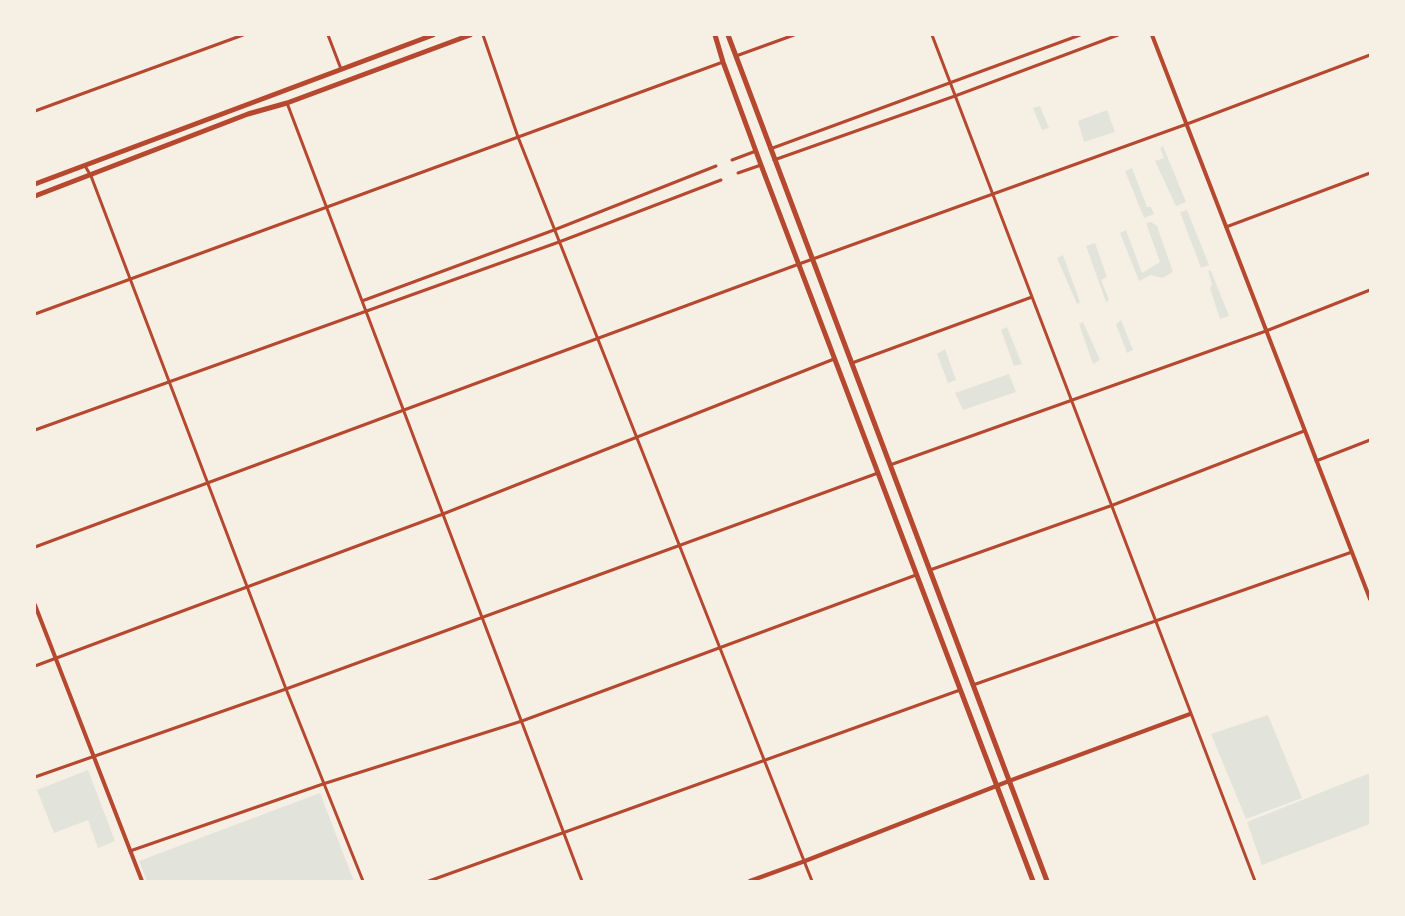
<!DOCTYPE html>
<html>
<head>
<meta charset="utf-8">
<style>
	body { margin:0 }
	#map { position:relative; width:1405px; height:916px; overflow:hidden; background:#f6efe4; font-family:"Nunito Sans",sans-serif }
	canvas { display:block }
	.frame { position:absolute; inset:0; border:36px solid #f6efe4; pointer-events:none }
</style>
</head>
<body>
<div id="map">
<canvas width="1405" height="916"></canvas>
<div class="frame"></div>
</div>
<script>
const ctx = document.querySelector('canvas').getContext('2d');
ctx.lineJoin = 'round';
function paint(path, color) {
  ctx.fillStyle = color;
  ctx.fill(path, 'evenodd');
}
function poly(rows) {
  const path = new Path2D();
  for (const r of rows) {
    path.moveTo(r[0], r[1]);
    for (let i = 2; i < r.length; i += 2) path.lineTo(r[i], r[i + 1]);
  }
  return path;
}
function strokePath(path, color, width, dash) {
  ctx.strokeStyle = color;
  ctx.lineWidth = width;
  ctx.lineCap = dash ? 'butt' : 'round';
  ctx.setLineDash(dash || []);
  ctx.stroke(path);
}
const green = poly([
	[1040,106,1049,128,1042,130,1033,108],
	[1107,110,1115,132,1084,142,1078,121],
	[1163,146,1186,202,1176,206,1155,161,1164,158,1160,148],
	[1132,168,1147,207,1151,207,1154,214,1144,218,1125,171],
	[1187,210,1209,265,1201,268,1180,212],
	[1151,222,1157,226,1173,272,1162,278,1151,275,1139,281,1120,233,1126,230,1142,273,1160,262,1146,223],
	[1095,243,1107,277,1101,280,1109,300,1106,302,1086,246],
	[1063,255,1080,302,1077,304,1057,258],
	[1208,270,1211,271,1229,316,1220,319,1210,288,1212,285],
	[1121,320,1133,350,1127,353,1116,324],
	[1083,322,1100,360,1093,364,1079,324],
	[1007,327,1022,364,1014,366,1001,330],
	[945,349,956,380,948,383,937,354],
	[1009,374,1016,392,963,410,955,393],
	[1268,715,1302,798,1246,819,1211,734],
	[88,770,115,841,98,848,88,820,54,833,37,790],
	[1370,773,1370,824,1262,865,1247,822],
	[320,793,354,881,147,881,139,861]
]);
const minor = poly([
	[328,35,341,69],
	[483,35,518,137,812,881],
	[932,35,1255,881],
	[736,56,794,35],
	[287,103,582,881],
	[35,111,243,35],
	[770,149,1080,35],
	[732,160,756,151],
	[774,160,955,96,1118,35],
	[85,166,91,176,286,689,363,881],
	[738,173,761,165],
	[1226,227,1370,173],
	[362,301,554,230,716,166],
	[35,314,723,62],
	[852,363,1032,297],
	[35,430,559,242,721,180],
	[1316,461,1370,440],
	[890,465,1266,331,1370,290],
	[35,547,404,410,799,264,1187,124,1370,55],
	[930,570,1113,505,1304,431],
	[35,666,443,514,834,359],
	[973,685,1352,552],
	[35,777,286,689,878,473],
	[130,851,323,784,522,721,916,575],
	[429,881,960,690]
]);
const tertiary = poly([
	[1152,35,1370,599],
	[35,605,142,881],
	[1009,781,1190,714]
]);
const secondary = poly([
	[750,881,805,861,1009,781]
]);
const primary = poly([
	[715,35,723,62,761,165,1033,881],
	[728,35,1047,881]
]);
const trunk = poly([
	[35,184,433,35],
	[35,196,248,114,287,103,470,35]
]);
paint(green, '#e2e4dc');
strokePath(minor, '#b5482f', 3);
strokePath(tertiary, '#b5482f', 4);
strokePath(secondary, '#b5482f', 4.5);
strokePath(primary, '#b5482f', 5);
strokePath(trunk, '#b5482f', 5);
</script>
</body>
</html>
